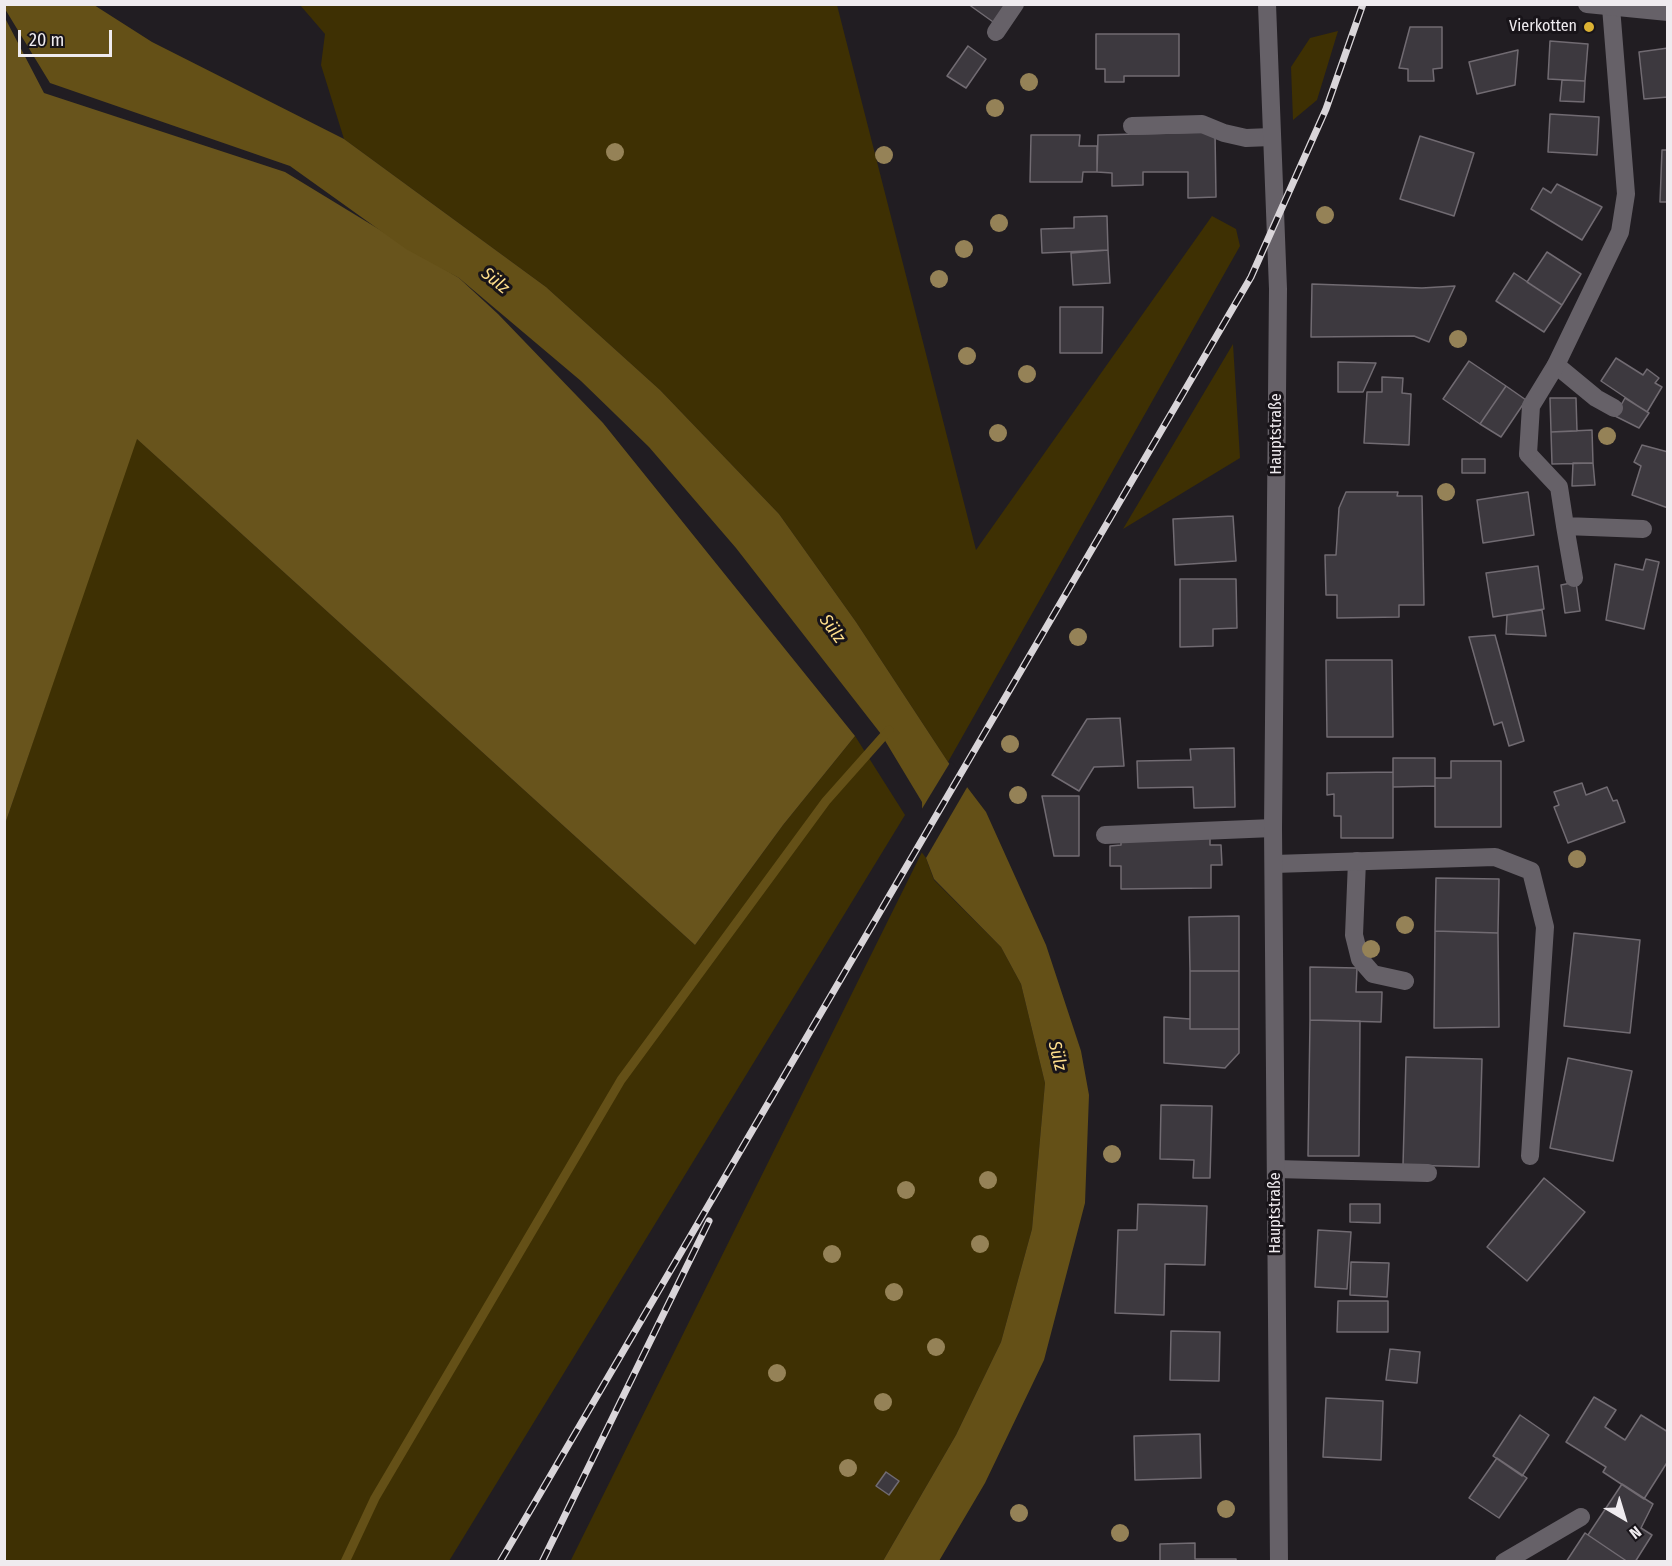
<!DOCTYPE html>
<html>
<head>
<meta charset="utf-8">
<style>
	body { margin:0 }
	#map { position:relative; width:1672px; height:1566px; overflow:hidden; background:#211d22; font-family:"Fira Sans Condensed",sans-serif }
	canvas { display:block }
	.frame { position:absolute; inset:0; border:6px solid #efebef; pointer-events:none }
	.north { position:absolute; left:1594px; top:1488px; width:60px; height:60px; -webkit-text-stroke:4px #181419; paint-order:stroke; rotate:142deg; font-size:16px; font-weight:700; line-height:24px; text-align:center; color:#efebef }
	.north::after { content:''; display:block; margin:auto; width:21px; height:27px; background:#efebef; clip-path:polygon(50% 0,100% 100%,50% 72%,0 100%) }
	.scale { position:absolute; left:18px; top:30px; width:94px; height:27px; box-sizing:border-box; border:3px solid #efebef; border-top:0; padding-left:8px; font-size:18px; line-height:21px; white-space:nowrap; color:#efebef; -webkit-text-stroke:4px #181419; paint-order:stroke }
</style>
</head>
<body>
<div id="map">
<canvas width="1672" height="1566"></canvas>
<div class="frame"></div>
<div class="north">N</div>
<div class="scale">20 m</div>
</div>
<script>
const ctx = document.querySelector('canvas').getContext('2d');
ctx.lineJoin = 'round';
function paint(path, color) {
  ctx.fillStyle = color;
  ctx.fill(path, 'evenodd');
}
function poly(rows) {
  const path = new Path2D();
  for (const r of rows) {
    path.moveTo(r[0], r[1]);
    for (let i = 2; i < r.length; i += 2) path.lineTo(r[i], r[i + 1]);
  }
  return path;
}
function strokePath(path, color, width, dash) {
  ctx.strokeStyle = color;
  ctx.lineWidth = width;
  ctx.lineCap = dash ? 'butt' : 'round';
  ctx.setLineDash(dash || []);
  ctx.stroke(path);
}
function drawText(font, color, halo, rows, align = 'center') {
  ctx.font = font + ' "Fira Sans Condensed",sans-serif';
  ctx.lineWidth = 6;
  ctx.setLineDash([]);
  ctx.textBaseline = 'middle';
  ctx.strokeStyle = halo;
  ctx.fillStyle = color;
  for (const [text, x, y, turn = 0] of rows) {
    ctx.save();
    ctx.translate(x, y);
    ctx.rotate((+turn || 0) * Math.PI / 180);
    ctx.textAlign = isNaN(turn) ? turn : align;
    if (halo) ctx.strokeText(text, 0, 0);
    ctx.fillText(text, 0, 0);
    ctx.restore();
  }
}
const green = poly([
	[300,5,837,5,976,550,1212,216,1236,229,1240,246,948,762,856,622,779,514,660,390,546,287,344,139,321,65,325,34],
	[1338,31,1317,100,1293,120,1291,67,1310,38],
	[1233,344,1240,458,1123,529],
	[136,438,695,945,783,825,855,736,905,815,449,1561,5,1562,5,824],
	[923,850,934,880,1001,947,1021,984,1045,1083,1032,1229,1001,1342,956,1435,883,1561,570,1562]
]);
const forest = poly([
	[5,18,44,93,285,172,459,278,498,314,603,423,855,736,783,825,695,945,137,439,5,824]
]);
const water = poly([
	[5,5,94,5,152,42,344,139,546,287,660,390,779,514,856,622,948,762,986,812,1046,945,1081,1051,1089,1095,1085,1203,1044,1360,985,1483,939,1561,883,1561,956,1435,1001,1342,1032,1229,1045,1083,1021,984,1001,947,934,879,923,850,922,802,881,734,736,548,649,447,581,381,459,278,406,249,290,166,50,83,5,9]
]);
const pier = poly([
	[951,761,969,784,926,858,920,850,920,812]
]);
const stream = poly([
	[345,1562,375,1498,621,1080,826,801,889,730]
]);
const building = poly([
	[968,4,1009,4,996,24,968,4],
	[1410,27,1442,27,1442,68,1433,69,1434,81,1408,81,1408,69,1399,68,1410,27],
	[1096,34,1179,34,1179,76,1124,76,1124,82,1105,82,1105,69,1096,69,1096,34],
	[1550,41,1588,44,1585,81,1548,79,1550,41],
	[968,46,986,59,966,88,947,76,968,46],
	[1668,48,1668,97,1644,99,1639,52,1668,48],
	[1518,50,1515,85,1477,94,1469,62,1518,50],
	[1562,80,1585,81,1584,102,1560,101,1562,80],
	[1550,114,1599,117,1597,155,1548,152,1550,114],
	[1215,132,1216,197,1188,198,1188,172,1143,172,1143,185,1112,186,1112,173,1097,172,1098,135,1215,132],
	[1031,135,1080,135,1079,146,1097,146,1097,172,1083,172,1082,182,1030,182,1031,135],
	[1420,136,1474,153,1454,216,1400,199,1420,136],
	[1662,150,1668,150,1668,202,1660,202,1662,150],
	[1557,184,1602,207,1582,240,1531,209,1543,188,1551,193,1557,184],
	[1107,216,1108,250,1042,253,1041,229,1074,228,1074,217,1107,216],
	[1108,250,1110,283,1073,285,1071,253,1108,250],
	[1547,252,1581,274,1562,305,1527,282,1547,252],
	[1514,273,1562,305,1544,332,1496,301,1514,273],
	[1312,284,1422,288,1455,286,1429,342,1414,336,1311,337,1312,284],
	[1060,307,1103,307,1102,353,1060,353,1060,307],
	[1616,358,1643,375,1647,369,1659,378,1655,383,1662,387,1647,412,1601,381,1616,358],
	[1469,361,1506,386,1480,424,1443,399,1469,361],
	[1338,362,1376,363,1363,392,1338,392,1338,362],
	[1382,377,1403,378,1402,393,1411,394,1409,445,1364,443,1367,392,1382,392,1382,377],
	[1506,386,1526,400,1501,437,1480,424,1506,386],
	[1550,398,1576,398,1577,431,1551,432,1550,398],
	[1625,398,1649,413,1639,428,1615,416,1625,398],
	[1592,430,1593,463,1552,464,1551,432,1592,430],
	[1642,445,1668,452,1668,508,1632,495,1641,466,1634,462,1642,445],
	[1462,459,1485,459,1485,473,1462,473,1462,459],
	[1573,463,1593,463,1595,485,1572,486,1573,463],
	[1346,492,1398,492,1397,496,1422,496,1424,605,1399,605,1399,617,1337,618,1337,595,1326,595,1325,555,1336,555,1339,508,1346,492],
	[1528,492,1534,535,1483,543,1477,500,1528,492],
	[1233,516,1236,561,1175,565,1173,519,1233,516],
	[1646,559,1659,562,1644,629,1606,620,1615,564,1643,570,1646,559],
	[1538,566,1544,609,1493,617,1486,573,1538,566],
	[1180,579,1236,579,1237,628,1213,629,1213,646,1180,647,1180,579],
	[1576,582,1580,611,1565,613,1561,585,1576,582],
	[1542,610,1546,636,1506,634,1507,615,1542,610],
	[1495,635,1524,741,1509,746,1502,722,1494,725,1469,637,1495,635],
	[1326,660,1392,660,1393,737,1327,737,1326,660],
	[1120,718,1124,766,1094,767,1079,791,1052,775,1087,719,1120,718],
	[1234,748,1235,807,1194,808,1193,787,1138,788,1137,761,1191,760,1190,749,1234,748],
	[1393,758,1435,758,1435,786,1393,787,1393,758],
	[1451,761,1501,761,1501,827,1435,827,1435,778,1451,778,1451,761],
	[1393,772,1393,838,1341,838,1341,816,1334,816,1334,794,1327,795,1327,773,1393,772],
	[1582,783,1586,795,1607,787,1613,801,1617,800,1625,822,1568,843,1554,807,1559,805,1554,792,1582,783],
	[1042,796,1079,796,1079,856,1054,856,1042,796],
	[1210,838,1210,845,1221,845,1222,865,1211,865,1211,888,1121,889,1121,866,1110,866,1110,846,1121,845,1121,839,1210,838],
	[1436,878,1499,879,1498,933,1435,931,1436,878],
	[1239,916,1239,971,1190,971,1189,917,1239,916],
	[1435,931,1498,933,1499,1027,1434,1028,1435,931],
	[1574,933,1640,940,1630,1033,1564,1026,1574,933],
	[1310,967,1357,968,1356,992,1382,992,1381,1022,1310,1020,1310,967],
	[1190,971,1239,971,1239,1029,1190,1029,1190,971],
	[1164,1017,1190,1019,1190,1029,1239,1029,1239,1053,1225,1068,1164,1063,1164,1017],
	[1310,1020,1360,1021,1359,1156,1308,1156,1310,1020],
	[1406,1057,1482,1059,1479,1167,1403,1165,1406,1057],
	[1568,1058,1632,1071,1613,1161,1550,1148,1568,1058],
	[1161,1105,1212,1106,1210,1178,1193,1178,1194,1160,1160,1159,1161,1105],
	[1544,1178,1585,1212,1527,1281,1487,1247,1544,1178],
	[1138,1204,1207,1206,1205,1265,1165,1264,1164,1315,1115,1313,1118,1230,1137,1230,1138,1204],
	[1350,1204,1380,1204,1380,1223,1350,1222,1350,1204],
	[1318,1230,1351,1232,1347,1289,1315,1287,1318,1230],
	[1351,1262,1389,1263,1387,1297,1350,1295,1351,1262],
	[1338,1301,1388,1301,1388,1332,1337,1332,1338,1301],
	[1171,1331,1220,1332,1219,1381,1170,1380,1171,1331],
	[1390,1349,1420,1352,1417,1383,1386,1380,1390,1349],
	[1594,1397,1616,1410,1605,1427,1625,1440,1641,1415,1668,1432,1668,1461,1644,1499,1603,1472,1606,1467,1566,1442,1594,1397],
	[1326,1398,1383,1401,1381,1460,1323,1457,1326,1398],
	[1520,1415,1549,1435,1522,1476,1493,1456,1520,1415],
	[1200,1434,1201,1478,1135,1480,1134,1436,1200,1434],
	[1497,1458,1527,1478,1499,1518,1469,1498,1497,1458],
	[886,1472,899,1481,889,1495,876,1486,886,1472],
	[1622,1484,1653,1504,1641,1528,1652,1535,1635,1562,1628,1562,1588,1535,1622,1484],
	[1585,1533,1588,1535,1628,1562,1566,1562,1585,1533],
	[1195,1543,1195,1559,1236,1559,1236,1562,1160,1562,1160,1544,1195,1543]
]);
const lane = poly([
	[996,32,1015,4],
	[1132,126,1202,124,1224,133,1246,138,1271,137],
	[1556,365,1596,398,1614,408],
	[1528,454,1559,487,1565,526,1643,529],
	[1565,526,1574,578],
	[1105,835,1273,828],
	[1357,861,1354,935,1360,959,1373,974,1405,981],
	[1276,1169,1428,1173],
	[1504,1562,1581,1517]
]);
const street = poly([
	[1528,454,1531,406,1556,365,1620,232,1626,194,1611,7],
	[1274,864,1495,857,1531,871,1545,927,1530,1156]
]);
const secondary = poly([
	[1267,4,1278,289,1273,828,1279,1562],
	[1587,4,1668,12]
]);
const rail = poly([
	[500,1562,1251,277,1326,109,1363,4],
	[542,1562,709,1221]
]);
const trees = [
	[1029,82],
	[995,108],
	[615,152],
	[884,155],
	[1325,215],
	[999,223],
	[964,249],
	[939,279],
	[1458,339],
	[967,356],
	[1027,374],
	[998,433],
	[1607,436],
	[1446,492],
	[1078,637],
	[1010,744],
	[1018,795],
	[1577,859],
	[1405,925],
	[1371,949],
	[1112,1154],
	[988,1180],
	[906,1190],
	[980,1244],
	[832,1254],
	[894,1292],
	[936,1347],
	[777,1373],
	[883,1402],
	[848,1468],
	[1226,1509],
	[1019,1513],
	[1120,1533]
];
const markers = [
	[1589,27,6,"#dcb233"]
];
const poiNames = [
	["Vierkotten",1577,27]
];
const streetNames = [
	["Hauptstraße",1277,434,-90],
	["Hauptstraße",1276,1213,-90]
];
const waterNames = [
	["Sülz",495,281,39],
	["Sülz",832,629,54],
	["Sülz",1057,1056,76]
];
paint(green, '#3e3003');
paint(forest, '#68541c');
paint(water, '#645017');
paint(pier, '#211d22');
strokePath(stream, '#645017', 9);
paint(building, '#3d393f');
strokePath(building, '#716b72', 1.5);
strokePath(lane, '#666168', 18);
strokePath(street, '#666168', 18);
strokePath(secondary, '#666168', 18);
strokePath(rail, '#d9d5d9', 7);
strokePath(rail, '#181419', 4.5, [14]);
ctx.fillStyle = '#958257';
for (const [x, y] of trees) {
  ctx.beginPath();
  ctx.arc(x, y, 9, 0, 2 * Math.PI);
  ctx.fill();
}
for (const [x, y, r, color] of markers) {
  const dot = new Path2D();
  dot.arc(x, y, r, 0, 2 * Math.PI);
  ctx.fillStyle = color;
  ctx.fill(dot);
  strokePath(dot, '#181419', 2);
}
drawText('16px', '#efebef', '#181419', poiNames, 'right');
drawText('16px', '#efebef', '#181419', streetNames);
drawText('italic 18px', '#fede8b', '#181419', waterNames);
</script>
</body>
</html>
